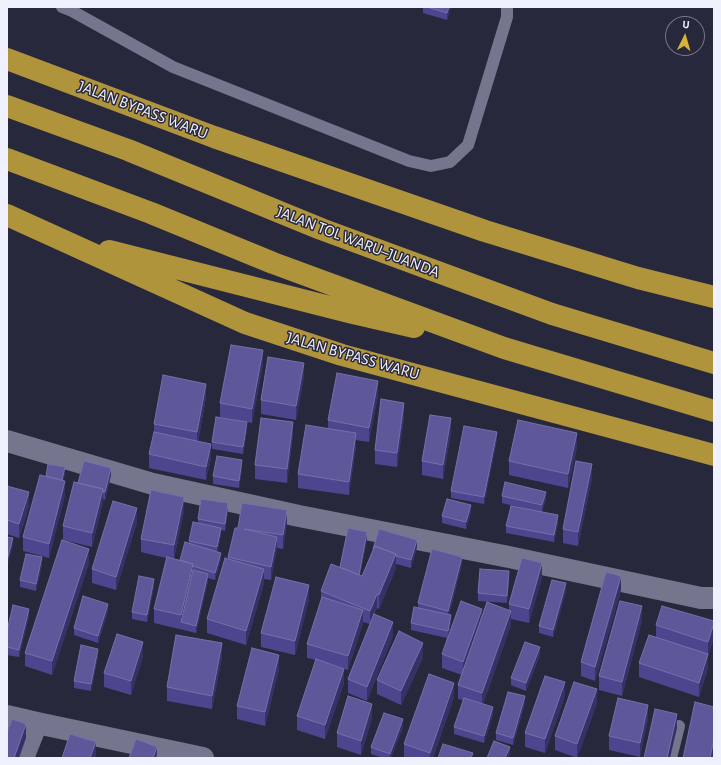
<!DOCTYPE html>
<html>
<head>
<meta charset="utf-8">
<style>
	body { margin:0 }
	#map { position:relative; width:721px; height:765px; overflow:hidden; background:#28283c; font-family:"Alegreya Sans",sans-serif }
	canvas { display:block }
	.frame { position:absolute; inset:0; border:8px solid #f0f1ff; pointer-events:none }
	.north { position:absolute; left:665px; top:16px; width:40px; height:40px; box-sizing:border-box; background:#28283c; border:1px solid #78788a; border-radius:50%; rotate:5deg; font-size:11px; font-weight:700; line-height:16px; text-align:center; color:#f0f1ff }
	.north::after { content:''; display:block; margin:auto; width:14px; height:18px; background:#d8b434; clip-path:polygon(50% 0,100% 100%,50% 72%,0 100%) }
</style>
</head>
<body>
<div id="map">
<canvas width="721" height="765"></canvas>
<div class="frame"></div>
<div class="north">U</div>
</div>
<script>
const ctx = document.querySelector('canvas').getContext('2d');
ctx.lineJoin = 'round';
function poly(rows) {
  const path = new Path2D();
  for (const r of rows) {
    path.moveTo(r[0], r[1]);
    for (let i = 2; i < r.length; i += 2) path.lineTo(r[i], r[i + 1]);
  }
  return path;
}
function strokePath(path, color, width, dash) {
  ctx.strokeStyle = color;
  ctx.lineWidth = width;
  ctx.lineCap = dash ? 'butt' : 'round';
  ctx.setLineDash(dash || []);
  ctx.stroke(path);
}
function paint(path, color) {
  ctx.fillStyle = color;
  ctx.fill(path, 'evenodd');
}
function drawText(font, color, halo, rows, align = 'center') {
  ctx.font = font + ' "Alegreya Sans",sans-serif';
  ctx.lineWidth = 3;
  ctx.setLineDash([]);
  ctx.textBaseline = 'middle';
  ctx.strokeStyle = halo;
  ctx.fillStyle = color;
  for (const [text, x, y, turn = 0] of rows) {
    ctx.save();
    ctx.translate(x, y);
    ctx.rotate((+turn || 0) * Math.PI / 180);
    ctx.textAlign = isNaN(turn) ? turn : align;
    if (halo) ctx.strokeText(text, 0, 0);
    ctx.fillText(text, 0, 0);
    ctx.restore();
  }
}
const lane = poly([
	[62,7,72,11,173,67,409,161,431,166,450,162,468,145,507,17,507,7],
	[671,758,679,726]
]);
const street = poly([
	[7,441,153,484,299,516,509,557,701,598,714,598],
	[7,716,37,723,203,758],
	[23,758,37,723]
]);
const highway = poly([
	[7,59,214,137,485,231,638,278,714,297],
	[7,106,128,150,321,229,552,314,714,363],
	[7,159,151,213,273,263,504,348,714,411],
	[7,215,245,323,342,355,714,455],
	[109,251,353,313,414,327]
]);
const wall = poly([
	[423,7,451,7,447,20,423,13],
	[263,364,252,423,220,417,220,403],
	[304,377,296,420,261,414,261,400],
	[378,395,369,442,356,440,356,446,349,495,298,488,298,474,328,428,328,420],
	[206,397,198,442,211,458,206,480,149,468,149,454,154,432,154,424],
	[404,417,397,467,375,464,375,450],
	[247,430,243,454,212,449,212,442],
	[451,432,443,479,422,475,422,461],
	[293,435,287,483,255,479,255,465],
	[497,439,484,504,451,498,451,491],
	[577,447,568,488,509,475,509,461],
	[242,467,239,488,213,484,213,476],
	[65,474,63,481,65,495,49,558,23,551,23,537,46,476],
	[111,475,105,500,103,499,103,502,92,547,63,540,63,526,78,483],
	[592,478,578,546,563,543,563,529],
	[7,486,29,506,19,538,7,534],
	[502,496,546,499,542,512,558,523,554,542,506,533,506,526,539,512,502,503],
	[228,510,225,531,221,530,221,535,217,552,221,560,215,580,208,578,208,581,196,633,154,623,154,609,166,558,141,552,141,539,184,511,174,559,180,560,189,543,189,541,198,523,198,519],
	[471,512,466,529,442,523,442,516],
	[137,522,116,590,92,583,92,569],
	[287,524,283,549,277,548,271,580,264,579,264,583,246,645,207,633,207,619,228,559,228,557,238,528],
	[367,539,360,575,362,576,373,549,417,547,411,568,396,564,396,568,379,609,377,608,371,622,393,636,367,701,348,693,348,679,370,624,363,622,363,623,348,670,344,669,344,683,325,739,297,730,297,716,316,660,307,658,307,644,321,601,321,591],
	[89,563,52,675,25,666,25,653],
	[42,564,36,591,20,587,20,580],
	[462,564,449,615,451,622,448,637,482,618,509,610,509,604,542,577,529,623,511,619,511,625,483,704,493,714,484,743,454,734,454,727,463,700,458,699,458,685,462,675,442,668,442,654,447,638,411,630,411,623,418,608,418,603],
	[509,579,507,603,478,601,478,593],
	[154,586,147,622,132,619,132,612],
	[621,590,595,681,581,676,581,662],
	[566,591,553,637,539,633,539,626],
	[309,599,295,655,261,647,261,633],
	[108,611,98,643,74,635,74,628],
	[29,616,19,657,7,655,7,631],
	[642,620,622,696,599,690,599,676],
	[714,621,714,637,708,656,708,668,699,697,639,677,639,663,656,637,656,625],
	[540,655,526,691,511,685,511,678],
	[98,656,91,691,74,688,74,681],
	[143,656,131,695,104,687,104,673],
	[222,657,212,709,167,701,167,687],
	[423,657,401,705,377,694,377,680],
	[279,669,265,726,237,719,237,706],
	[565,696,545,753,525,747,525,733],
	[454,697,433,758,404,758,404,744],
	[525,703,513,745,496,740,496,733],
	[597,703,577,758,555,750,555,736],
	[372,718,361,755,337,747,337,733],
	[648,719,640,757,609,750,609,736],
	[403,727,391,758,383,758,371,754,371,747]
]);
const shadedWall = poly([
	[449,7,451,7,447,20,447,13],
	[263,350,263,364,252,423,252,409],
	[304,363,304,377,296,420,296,406],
	[378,381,378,395,369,442,369,428],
	[206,384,206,397,197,446,197,432],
	[404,403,404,417,397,467,397,453],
	[451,418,451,432,443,479,443,465],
	[247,422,247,430,243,454,243,447],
	[293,422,293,435,287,483,287,469],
	[497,432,497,439,484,504,484,497],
	[356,433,356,446,349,495,349,482],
	[577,433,577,447,568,488,568,474],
	[211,444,211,458,206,480,206,467],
	[242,460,242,467,239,488,239,481],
	[592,464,592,478,578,546,578,532],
	[65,467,65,474,61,489,61,482],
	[111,468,111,475,105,500,105,492],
	[65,481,65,495,49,558,49,544],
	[103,489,103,502,92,547,92,533],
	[29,492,29,506,19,538,19,524],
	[546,492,546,499,542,512,542,505],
	[184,497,184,511,174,559,174,545],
	[228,503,228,510,225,531,225,524],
	[471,505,471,512,466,529,466,522],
	[137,508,137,522,116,590,116,577],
	[287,510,287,524,283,549,283,535],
	[558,515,558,523,554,542,554,535],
	[221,528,221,535,217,555,217,547],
	[367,532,367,539,358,584,358,576],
	[277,537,277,551,271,580,271,567],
	[13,538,13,546,7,567,7,560],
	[417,540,417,547,411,568,411,560],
	[89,549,89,563,52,675,52,661],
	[221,553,221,560,215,580,215,573],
	[396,554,396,568,379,609,379,595],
	[42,557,42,564,36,591,36,584],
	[462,557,462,564,448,618,448,611],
	[542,563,542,577,529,623,529,609],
	[193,564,193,578,181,622,181,615],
	[264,569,264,583,246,645,246,631],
	[509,571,509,579,507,603,507,596],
	[208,574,208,581,196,633,196,626],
	[621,576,621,590,595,681,595,667],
	[154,579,154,586,147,622,147,615],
	[566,583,566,591,553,637,553,630],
	[309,585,309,599,295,655,295,641],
	[377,594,377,608,370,624,370,611],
	[108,604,108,611,98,643,98,636],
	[642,606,642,620,622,696,622,682],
	[29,609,29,616,19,657,19,650],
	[482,609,482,622,463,676,463,662],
	[363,610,363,623,348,670,348,656],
	[511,611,511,625,482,707,482,693],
	[451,615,451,622,448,638,448,631],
	[393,622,393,636,367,701,367,687],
	[714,623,714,637,708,656,708,642],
	[143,642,143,656,131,695,131,681],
	[222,643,222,657,212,709,212,696],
	[423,643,423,657,401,705,401,691],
	[540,647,540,655,526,691,526,683],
	[98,649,98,656,91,691,91,684],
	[708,654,708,668,699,697,699,683],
	[279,655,279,669,265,726,265,712],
	[344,669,344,683,325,739,325,725],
	[565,682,565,696,545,753,545,739],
	[454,683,454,697,433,758,430,758,430,753],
	[597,689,597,703,577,758,577,744],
	[525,696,525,703,513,745,513,738],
	[372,704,372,718,361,755,361,741],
	[648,705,648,719,640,757,640,743],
	[493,707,493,714,484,743,484,736],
	[677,714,677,728,670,758,667,758],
	[403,719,403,727,391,758,390,758,390,754],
	[26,724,26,738,19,758,14,758],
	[714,739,714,753,713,758,710,758],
	[96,742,96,756,95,758,90,758],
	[157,747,157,754,156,758,153,758],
	[510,747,510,754,508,758,505,758]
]);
const building = poly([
	[427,7,449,7,447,13,427,7],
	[231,345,263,350,252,409,220,403,231,345],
	[268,357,304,363,296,406,261,400,268,357],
	[337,373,378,381,369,428,328,420,337,373],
	[163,375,206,384,197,432,154,424,163,375],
	[381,399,404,403,397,453,375,450,381,399],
	[430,415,451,418,443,465,422,461,430,415],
	[216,417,247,422,243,447,212,442,216,417],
	[261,418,293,422,287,469,255,465,261,418],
	[518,420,577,433,568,474,509,461,518,420],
	[306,425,356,433,349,482,298,474,306,425],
	[464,426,497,432,484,497,451,491,464,426],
	[154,432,211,444,206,467,149,454,154,432],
	[217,456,242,460,239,481,213,476,217,456],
	[84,461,111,468,105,492,103,492,103,489,78,483,84,461],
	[576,461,592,464,578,532,563,529,576,461],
	[48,464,65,467,62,480,46,476,48,464],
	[40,475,65,481,49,544,23,537,40,475],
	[74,482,103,489,92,533,63,526,74,482],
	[505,482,546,492,542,505,502,496,505,482],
	[7,486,29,492,19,524,7,520,7,486],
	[151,490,184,497,174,545,141,539,151,490],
	[201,499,228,503,225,524,198,519,201,499],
	[447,499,471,505,466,522,442,516,447,499],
	[113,501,137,508,116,577,92,569,113,501],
	[242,503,287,510,283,535,244,529,277,537,271,567,228,557,235,528,238,528,242,503],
	[511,506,558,515,554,535,506,526,511,506],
	[193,522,221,528,217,547,189,541,193,522],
	[348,528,367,532,359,575,340,567,348,528],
	[379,529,417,540,411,560,396,556,396,554,375,546,373,549,379,529],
	[7,537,13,538,7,560,7,537],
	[62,540,89,549,52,661,25,653,62,540],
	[185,542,221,553,215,573,193,566,193,564,180,560,185,542],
	[375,546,396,554,379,595,377,594,370,611,321,591,331,564,362,576,375,546],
	[432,549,462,557,448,611,418,603,432,549],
	[26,554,42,557,36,584,20,580,26,554],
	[167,557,193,564,181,615,154,609,167,557],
	[225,558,264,569,246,631,207,619,225,558],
	[522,558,542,563,529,609,509,604,522,558],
	[480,569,509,571,507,596,478,593,480,569],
	[193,570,208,574,196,626,181,622,193,570],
	[606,572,621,576,595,667,581,662,606,572],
	[139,576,154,579,147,615,132,612,139,576],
	[276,577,309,585,295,641,261,633,276,577],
	[552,580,566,583,553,630,539,626,552,580],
	[83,596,108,604,98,636,74,628,83,596],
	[322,597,363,610,348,656,307,644,322,597],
	[461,601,482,609,463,662,442,654,461,601],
	[620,601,642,606,622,682,599,676,620,601],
	[487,602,511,611,482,693,458,685,487,602],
	[13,605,29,609,19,650,7,647,7,631,13,605],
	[662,606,714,621,714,623,708,642,656,625,662,606],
	[414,607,451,615,448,631,411,623,414,607],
	[374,614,393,622,367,687,348,679,374,614],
	[399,631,423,643,401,691,377,680,399,631],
	[117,634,143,642,131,681,104,673,117,634],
	[176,635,222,643,212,696,167,687,176,635],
	[649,635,708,654,699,683,639,663,649,635],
	[525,642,540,647,526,683,511,678,525,642],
	[81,645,98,649,91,684,74,681,81,645],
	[252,648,279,655,265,712,237,706,252,648],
	[316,659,344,669,325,725,297,716,316,659],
	[429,674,454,683,430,753,404,744,429,674],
	[545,676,565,682,545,739,525,733,545,676],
	[574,682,597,689,577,744,555,736,574,682],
	[508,692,525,696,513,738,496,733,508,692],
	[348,696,372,704,361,741,337,733,348,696],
	[464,698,493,707,484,736,454,727,464,698],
	[618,698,648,705,640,743,609,736,618,698],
	[695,702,714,707,714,739,710,758,683,758,695,702],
	[655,709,677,714,667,758,644,758,655,709],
	[384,713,403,719,390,754,371,747,384,713],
	[12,719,26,724,14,758,7,758,7,733,12,719],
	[70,734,96,742,90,758,62,758,70,734],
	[136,739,157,747,153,758,129,758,136,739],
	[494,741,510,747,505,758,487,758,494,741],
	[443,744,473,753,471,758,438,758,443,744]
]);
const streetNames = [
	["JALAN BYPASS WARU",143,110,21],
	["JALAN TOL WARU–JUANDA",358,242,21],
	["JALAN BYPASS WARU",353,356,16]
];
strokePath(lane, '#75768e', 12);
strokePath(street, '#75768e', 22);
strokePath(highway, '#af943c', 22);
paint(wall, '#4c468e');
paint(shadedWall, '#363268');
paint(building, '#5e589b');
strokePath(building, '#7570aa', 1);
drawText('16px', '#f0f1ff', '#28283c', streetNames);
</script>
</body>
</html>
